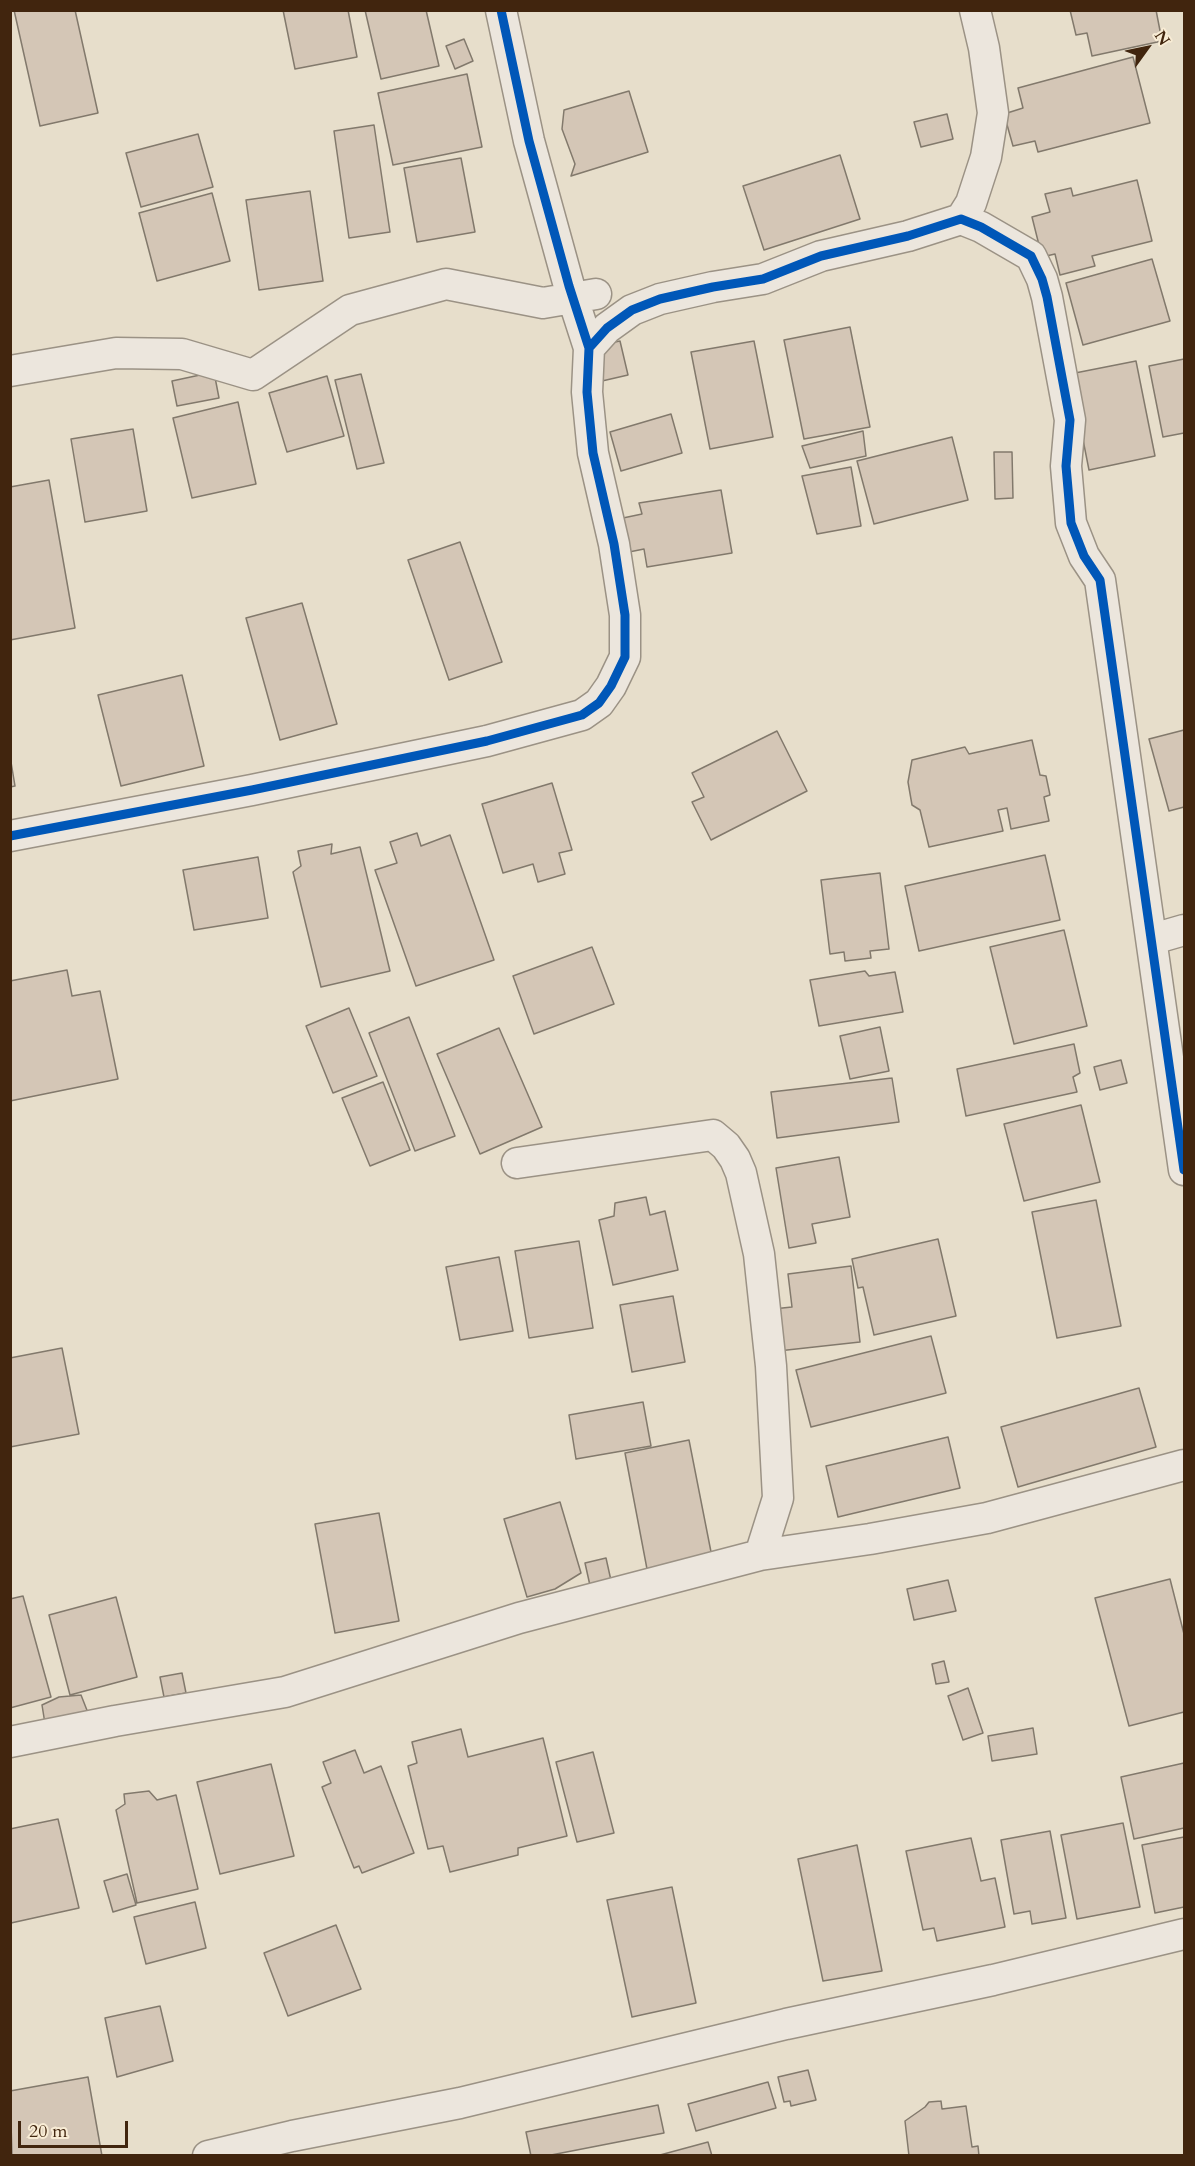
<!DOCTYPE html>
<html>
<head>
<meta charset="utf-8">
<style>
	body { margin:0 }
	#map { position:relative; width:1195px; height:2166px; overflow:hidden; background:#e7decb; font-family:Cardo,serif }
	canvas { display:block }
	.frame { position:absolute; inset:0; border:12px solid #41250e; pointer-events:none }
	.north { position:absolute; left:1117px; top:18px; width:60px; height:60px; -webkit-text-stroke:4px #f8ecd5; paint-order:stroke; rotate:57deg; font-size:16px; font-weight:700; line-height:24px; text-align:center; color:#41250e }
	.north::after { content:''; display:block; margin:auto; width:21px; height:27px; background:#41250e; clip-path:polygon(50% 0,100% 100%,50% 72%,0 100%) }
	.scale { position:absolute; left:18px; top:2121px; width:110px; height:27px; box-sizing:border-box; border:3px solid #41250e; border-top:0; padding-left:8px; font-size:18px; line-height:21px; white-space:nowrap; color:#41250e; -webkit-text-stroke:4px #f8ecd5; paint-order:stroke }
</style>
</head>
<body>
<div id="map">
<canvas width="1195" height="2166"></canvas>
<div class="frame"></div>
<div class="north">N</div>
<div class="scale">20 m</div>
</div>
<script>
const ctx = document.querySelector('canvas').getContext('2d');
ctx.lineJoin = 'round';
function paint(path, color) {
  ctx.fillStyle = color;
  ctx.fill(path, 'evenodd');
}
function poly(rows) {
  const path = new Path2D();
  for (const r of rows) {
    path.moveTo(r[0], r[1]);
    for (let i = 2; i < r.length; i += 2) path.lineTo(r[i], r[i + 1]);
  }
  return path;
}
function strokePath(path, color, width, dash) {
  ctx.strokeStyle = color;
  ctx.lineWidth = width;
  ctx.lineCap = dash ? 'butt' : 'round';
  ctx.setLineDash(dash || []);
  ctx.stroke(path);
}
const building = poly([
	[14,10,75,10,98,113,40,126,14,10],
	[283,10,348,10,357,57,295,69,283,10],
	[365,10,426,10,439,66,381,79,365,10],
	[1070,10,1156,10,1162,41,1092,56,1087,33,1076,35,1070,10],
	[464,39,473,61,455,69,446,46,464,39],
	[1133,57,1150,123,1038,152,1035,141,1013,146,1004,114,1023,108,1018,88,1133,57],
	[467,74,482,147,393,165,378,93,467,74],
	[629,91,648,152,571,176,575,164,562,129,564,110,629,91],
	[947,114,953,139,921,147,914,122,947,114],
	[374,125,390,232,349,238,334,131,374,125],
	[198,134,213,187,141,207,126,153,198,134],
	[840,155,860,219,764,250,743,186,840,155],
	[461,158,475,232,417,242,404,168,461,158],
	[1137,180,1152,241,1092,256,1095,266,1060,275,1055,254,1042,257,1032,217,1050,212,1045,194,1071,188,1073,196,1137,180],
	[310,191,323,281,259,290,246,200,310,191],
	[212,193,230,261,157,281,139,213,212,193],
	[1152,259,1170,321,1083,345,1066,283,1152,259],
	[850,327,870,427,804,439,784,340,850,327],
	[620,341,628,375,602,381,595,346,620,341],
	[754,341,773,437,710,449,691,352,754,341],
	[1184,359,1184,433,1163,437,1149,366,1184,359],
	[1136,361,1155,456,1089,470,1070,374,1136,361],
	[214,372,219,398,177,406,172,381,214,372],
	[361,374,384,463,357,469,335,380,361,374],
	[327,376,344,436,287,452,269,393,327,376],
	[238,402,256,484,192,498,173,418,238,402],
	[671,414,682,453,621,471,610,432,671,414],
	[133,429,147,511,85,522,71,439,133,429],
	[863,431,866,456,810,468,802,446,863,431],
	[952,437,968,500,874,524,857,461,952,437],
	[994,452,1012,452,1013,498,995,499,994,452],
	[851,467,861,526,817,534,802,476,851,467],
	[49,480,75,628,10,640,10,487,49,480],
	[721,490,732,553,647,567,644,549,629,552,623,518,642,514,639,503,721,490],
	[460,542,502,662,449,680,408,560,460,542],
	[302,603,337,724,280,740,246,618,302,603],
	[182,675,204,766,121,786,98,695,182,675],
	[1184,730,1184,807,1169,811,1149,739,1184,730],
	[777,731,807,791,711,840,692,802,704,797,692,773,777,731],
	[1032,740,1040,775,1046,776,1050,795,1044,797,1049,821,1011,829,1007,808,998,810,1003,831,929,847,920,810,912,805,908,782,912,760,965,747,969,754,1032,740],
	[10,756,15,786,10,787,10,756],
	[552,783,572,850,559,853,565,874,538,882,533,864,503,873,482,804,552,783],
	[417,833,421,846,450,835,494,960,416,986,375,870,397,863,390,842,417,833],
	[332,844,331,854,360,847,390,971,321,987,293,872,301,866,298,851,332,844],
	[1045,855,1060,920,919,951,905,886,1045,855],
	[258,857,268,918,194,930,183,870,258,857],
	[880,873,889,949,870,951,871,958,845,961,844,952,830,954,821,880,880,873],
	[1064,930,1087,1026,1014,1044,990,947,1064,930],
	[592,947,614,1004,534,1034,513,976,592,947],
	[67,970,72,996,100,991,118,1079,10,1101,10,981,67,970],
	[865,971,869,976,895,972,903,1012,819,1026,810,980,865,971],
	[349,1008,377,1076,333,1093,306,1026,349,1008],
	[409,1017,455,1136,415,1151,369,1033,409,1017],
	[880,1027,889,1071,850,1079,840,1036,880,1027],
	[499,1028,542,1127,480,1154,437,1054,499,1028],
	[1074,1044,1080,1073,1073,1077,1077,1092,966,1116,957,1069,1074,1044],
	[1121,1060,1127,1083,1100,1090,1094,1067,1121,1060],
	[892,1078,899,1122,777,1138,771,1092,892,1078],
	[383,1082,410,1150,370,1166,342,1098,383,1082],
	[1081,1105,1100,1182,1024,1201,1004,1124,1081,1105],
	[839,1157,850,1217,812,1224,816,1243,789,1248,776,1168,839,1157],
	[646,1197,650,1215,665,1211,678,1270,613,1285,599,1220,614,1216,615,1203,646,1197],
	[1096,1200,1121,1326,1057,1338,1032,1212,1096,1200],
	[938,1239,956,1316,874,1335,863,1287,858,1288,852,1259,938,1239],
	[579,1241,593,1328,529,1338,515,1251,579,1241],
	[499,1257,513,1331,460,1340,446,1267,499,1257],
	[851,1266,860,1342,778,1351,773,1309,792,1307,788,1274,851,1266],
	[673,1296,685,1362,632,1372,620,1305,673,1296],
	[931,1336,946,1393,811,1427,796,1370,931,1336],
	[62,1348,79,1434,10,1447,10,1358,62,1348],
	[1139,1388,1156,1447,1018,1487,1001,1427,1139,1388],
	[643,1402,651,1446,576,1459,569,1415,643,1402],
	[948,1437,960,1488,838,1517,826,1466,948,1437],
	[689,1440,712,1557,647,1569,625,1453,689,1440],
	[560,1502,581,1573,555,1589,527,1597,504,1519,560,1502],
	[379,1513,399,1621,335,1633,315,1524,379,1513],
	[606,1558,612,1585,591,1590,585,1563,606,1558],
	[1170,1579,1184,1634,1184,1712,1129,1726,1095,1598,1170,1579],
	[948,1580,956,1611,914,1620,907,1589,948,1580],
	[23,1596,51,1697,10,1708,10,1599,23,1596],
	[116,1597,137,1677,70,1695,49,1615,116,1597],
	[944,1661,949,1682,936,1684,932,1664,944,1661],
	[182,1673,186,1693,164,1697,160,1677,182,1673],
	[968,1688,983,1733,963,1740,948,1696,968,1688],
	[81,1695,90,1718,46,1730,42,1705,59,1697,81,1695],
	[1033,1728,1037,1754,992,1761,988,1736,1033,1728],
	[461,1729,468,1757,543,1738,567,1836,518,1848,518,1855,450,1872,443,1846,428,1849,408,1766,417,1763,412,1742,461,1729],
	[355,1750,364,1773,381,1766,414,1853,362,1873,359,1866,354,1868,322,1787,331,1783,323,1762,355,1750],
	[593,1752,614,1833,577,1842,556,1762,593,1752],
	[1184,1763,1184,1828,1134,1839,1121,1777,1184,1763],
	[271,1764,294,1856,220,1874,197,1782,271,1764],
	[149,1791,157,1800,176,1795,198,1889,137,1903,116,1810,125,1804,124,1794,149,1791],
	[58,1819,79,1908,11,1923,10,1829,58,1819],
	[1123,1823,1140,1907,1077,1919,1061,1835,1123,1823],
	[1050,1831,1066,1918,1032,1924,1030,1911,1014,1914,1001,1840,1050,1831],
	[1184,1837,1184,1907,1155,1913,1142,1845,1184,1837],
	[971,1838,981,1881,995,1878,1005,1927,937,1941,934,1928,923,1930,906,1851,971,1838],
	[857,1845,882,1971,823,1981,798,1859,857,1845],
	[127,1874,136,1905,113,1912,104,1881,127,1874],
	[672,1887,696,2003,632,2017,607,1900,672,1887],
	[195,1902,206,1948,146,1964,134,1917,195,1902],
	[336,1925,361,1989,288,2016,264,1953,336,1925],
	[160,2006,173,2061,117,2077,105,2018,160,2006],
	[808,2070,816,2100,791,2106,790,2101,784,2102,778,2077,808,2070],
	[88,2077,102,2156,12,2156,10,2091,88,2077],
	[768,2082,776,2108,696,2131,688,2104,768,2082],
	[941,2101,942,2109,966,2106,972,2147,978,2146,979,2156,909,2156,905,2121,925,2107,929,2102,941,2101],
	[658,2105,664,2133,546,2156,531,2156,526,2132,658,2105],
	[708,2142,712,2156,660,2156,660,2155,708,2142]
]);
const minor = poly([
	[961,219,971,203,986,157,993,113,984,48,975,10],
	[589,348,607,328,632,310,660,299,713,287,763,279,821,256,908,236,961,219,981,227,1031,256,1042,279,1047,297,1070,420,1066,466,1071,523,1084,556,1100,580,1184,1170],
	[10,371,116,353,182,354,253,375,350,310,446,284,543,303,596,294],
	[10,836,252,790,487,741,582,715,599,703,611,686,625,657,625,615,614,544,593,453,587,392,589,348,569,286,529,141,501,10],
	[1153,939,1184,930],
	[517,1163,713,1135,726,1146,735,1159,741,1173,759,1254,771,1366,778,1498,760,1555],
	[10,1742,115,1721,285,1692,519,1618,760,1555,870,1539,987,1518,1184,1465],
	[208,2156,292,2136,460,2103,786,2024,993,1980,1184,1934]
]);
const cycleway = poly([
	[589,348,607,328,632,310,660,299,713,287,763,279,821,256,908,236,961,219,981,227,1031,256,1042,279,1047,297,1070,420,1066,466,1071,523,1084,556,1100,580,1184,1170],
	[10,836,252,790,487,741,582,715,599,703,611,686,625,657,625,615,614,544,593,453,587,392,589,348,569,286,529,141,501,10]
]);
paint(building, '#d4c6b6');
strokePath(building, '#82796c', 1.5);
strokePath(minor, '#9b9285', 33);
strokePath(minor, '#ece6dd', 30);
strokePath(cycleway, '#0057b8', 9);
</script>
</body>
</html>
